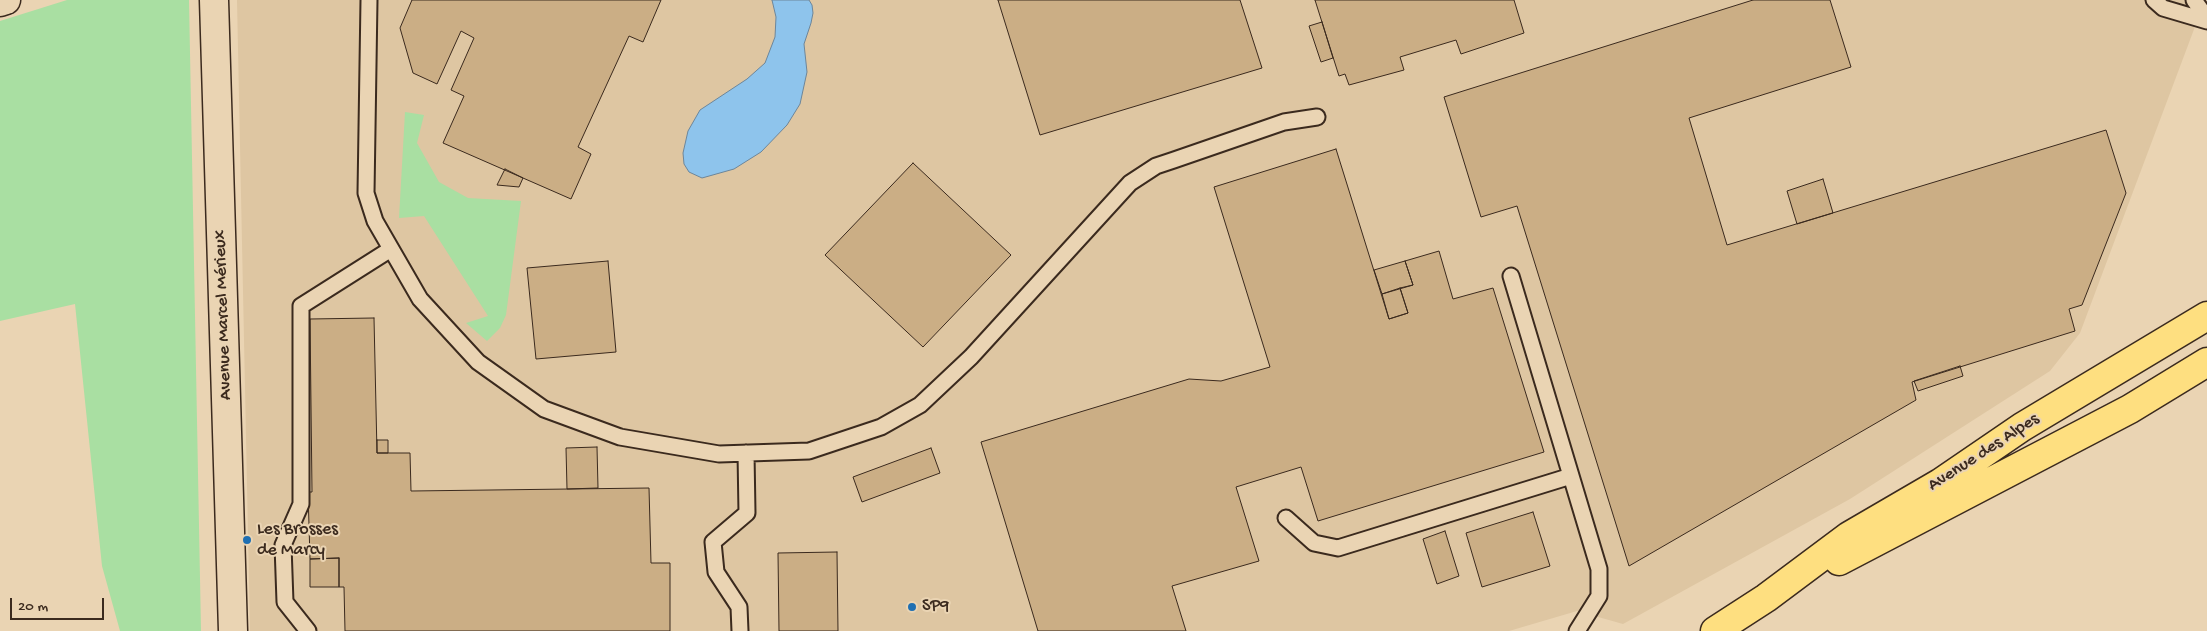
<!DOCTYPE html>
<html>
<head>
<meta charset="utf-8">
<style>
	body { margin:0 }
	#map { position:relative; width:2207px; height:631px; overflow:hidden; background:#ead4b3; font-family:"Gochi Hand",sans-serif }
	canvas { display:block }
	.scale { position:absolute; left:10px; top:598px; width:94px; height:22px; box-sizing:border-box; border:2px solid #3b2a1e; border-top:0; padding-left:6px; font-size:15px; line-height:18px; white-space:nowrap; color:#3b2a1e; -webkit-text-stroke:4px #ead4b3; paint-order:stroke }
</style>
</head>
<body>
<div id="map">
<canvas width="2207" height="631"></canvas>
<div class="scale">20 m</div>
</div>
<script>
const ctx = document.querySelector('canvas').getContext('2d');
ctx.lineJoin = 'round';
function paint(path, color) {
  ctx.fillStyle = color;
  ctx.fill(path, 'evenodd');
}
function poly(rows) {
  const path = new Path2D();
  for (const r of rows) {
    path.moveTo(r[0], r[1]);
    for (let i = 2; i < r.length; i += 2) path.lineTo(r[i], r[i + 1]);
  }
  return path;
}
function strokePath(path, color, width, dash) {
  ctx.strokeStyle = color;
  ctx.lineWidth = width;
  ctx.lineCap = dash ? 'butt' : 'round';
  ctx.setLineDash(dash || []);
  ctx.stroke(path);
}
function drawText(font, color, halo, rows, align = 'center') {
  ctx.font = font + ' "Gochi Hand",sans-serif';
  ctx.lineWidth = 4;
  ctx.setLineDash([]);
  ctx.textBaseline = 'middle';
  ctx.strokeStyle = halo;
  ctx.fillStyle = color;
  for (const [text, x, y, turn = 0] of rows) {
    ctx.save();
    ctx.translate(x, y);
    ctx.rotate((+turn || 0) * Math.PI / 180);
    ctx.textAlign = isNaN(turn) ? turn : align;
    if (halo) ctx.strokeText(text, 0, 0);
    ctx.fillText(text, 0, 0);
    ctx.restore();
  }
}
const built = poly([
	[237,0,2205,0,2080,333,2050,371,1850,499,1623,624,1577,611,1509,631,250,631]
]);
const green = poly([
	[67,0,189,0,201,631,120,631,102,566,75,304,0,321,0,21],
	[405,112,424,115,417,143,439,182,468,198,521,201,506,315,500,328,487,341,466,323,488,316,424,216,399,218]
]);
const water = poly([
	[772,0,809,0,812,5,813,13,811,23,804,44,807,72,800,104,787,125,761,152,734,169,702,178,689,172,684,164,683,153,688,131,700,110,747,79,765,63,775,37,776,17,772,0]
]);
const building = poly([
	[412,0,661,0,643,42,629,36,578,147,591,154,571,199,443,143,464,96,451,90,474,38,461,31,437,84,413,73,400,28,412,0],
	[998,0,1240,0,1262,68,1040,135,998,0],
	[1315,0,1514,0,1524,33,1461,54,1456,40,1400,57,1404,70,1349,85,1345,74,1339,76,1315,0],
	[1753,0,1830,0,1851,67,1689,118,1727,245,2106,130,2126,193,2082,305,2069,309,2075,331,1912,382,1916,400,1629,566,1517,206,1481,217,1444,97,1753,0],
	[1322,22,1333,58,1321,62,1309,26,1322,22],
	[1336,149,1389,319,1408,313,1400,288,1413,285,1405,261,1439,251,1453,299,1493,288,1544,452,1318,521,1301,467,1236,487,1259,561,1172,586,1186,631,1038,631,981,442,1189,379,1221,381,1270,367,1214,187,1336,149],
	[913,163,1011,255,923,347,825,255,913,163],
	[505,169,523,178,519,187,497,185,505,169],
	[1823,179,1833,213,1797,224,1787,191,1823,179],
	[608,261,616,352,536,359,527,268,608,261],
	[1405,261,1413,285,1382,294,1374,270,1405,261],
	[1400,288,1408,313,1389,319,1382,294,1400,288],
	[374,318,377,453,410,453,411,491,649,488,651,563,670,563,670,631,345,631,344,587,339,587,339,558,310,559,308,492,312,492,310,319,374,318],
	[1960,366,1963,376,1918,391,1914,381,1960,366],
	[377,440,388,440,388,453,377,453,377,440],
	[597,447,598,488,567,489,566,448,597,447],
	[931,448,940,473,862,502,853,477,931,448],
	[1533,512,1550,566,1482,587,1466,533,1533,512],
	[1445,531,1459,576,1437,584,1423,539,1445,531],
	[837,552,838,631,779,631,778,553,837,552],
	[339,558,339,587,310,587,310,559,339,558]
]);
const service = poly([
	[369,0,366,193,375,221,420,299,478,362,544,409,620,437,719,454,809,451,881,427,920,405,971,357,1130,183,1156,166,1174,160,1284,122,1317,117],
	[2154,0,2163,8,2207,21],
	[2194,0,2207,18],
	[1511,276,1599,569,1599,596,1577,631],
	[1286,518,1314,543,1338,548,1571,476],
	[308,631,285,602,283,545,301,504,301,306,391,249],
	[740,631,739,607,716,572,713,542,747,513,746,453]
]);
const minor = poly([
	[0,2,6,0]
]);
const secondary = poly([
	[214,0,233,631]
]);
const primary = poly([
	[1839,561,2130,409,2207,362],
	[1715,631,1766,598,1849,536,1940,483,2022,427,2207,316]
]);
const markers = [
	[247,540,5,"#1f6fb2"],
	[912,607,5,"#1f6fb2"]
];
const streetNames = [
	["Avenue Marcel Mérieux",224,315,-92],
	["Avenue des Alpes",1984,453,-33]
];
const poiNames = [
	["Les Brosses",257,530],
	["de Marcy",257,551],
	["SP9",922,607]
];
paint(built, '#dec6a2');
paint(green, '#a9dfa2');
paint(water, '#8ec4ec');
strokePath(water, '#6d869a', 1);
paint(building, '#cbae85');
strokePath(building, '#3b2a1e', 1);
strokePath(service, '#3b2a1e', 19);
strokePath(minor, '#3b2a1e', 31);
strokePath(secondary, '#3b2a1e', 31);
strokePath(primary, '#3b2a1e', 31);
strokePath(service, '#ead4b3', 15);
strokePath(minor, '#ead4b3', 28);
strokePath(secondary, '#ead4b3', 28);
strokePath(primary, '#fedf80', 28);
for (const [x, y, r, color] of markers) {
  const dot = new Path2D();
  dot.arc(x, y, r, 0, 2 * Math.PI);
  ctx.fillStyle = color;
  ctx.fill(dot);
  strokePath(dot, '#ead4b3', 2);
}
drawText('18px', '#3b2a1e', '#ead4b3', streetNames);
drawText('18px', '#3b2a1e', '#ead4b3', poiNames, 'left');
</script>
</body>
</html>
